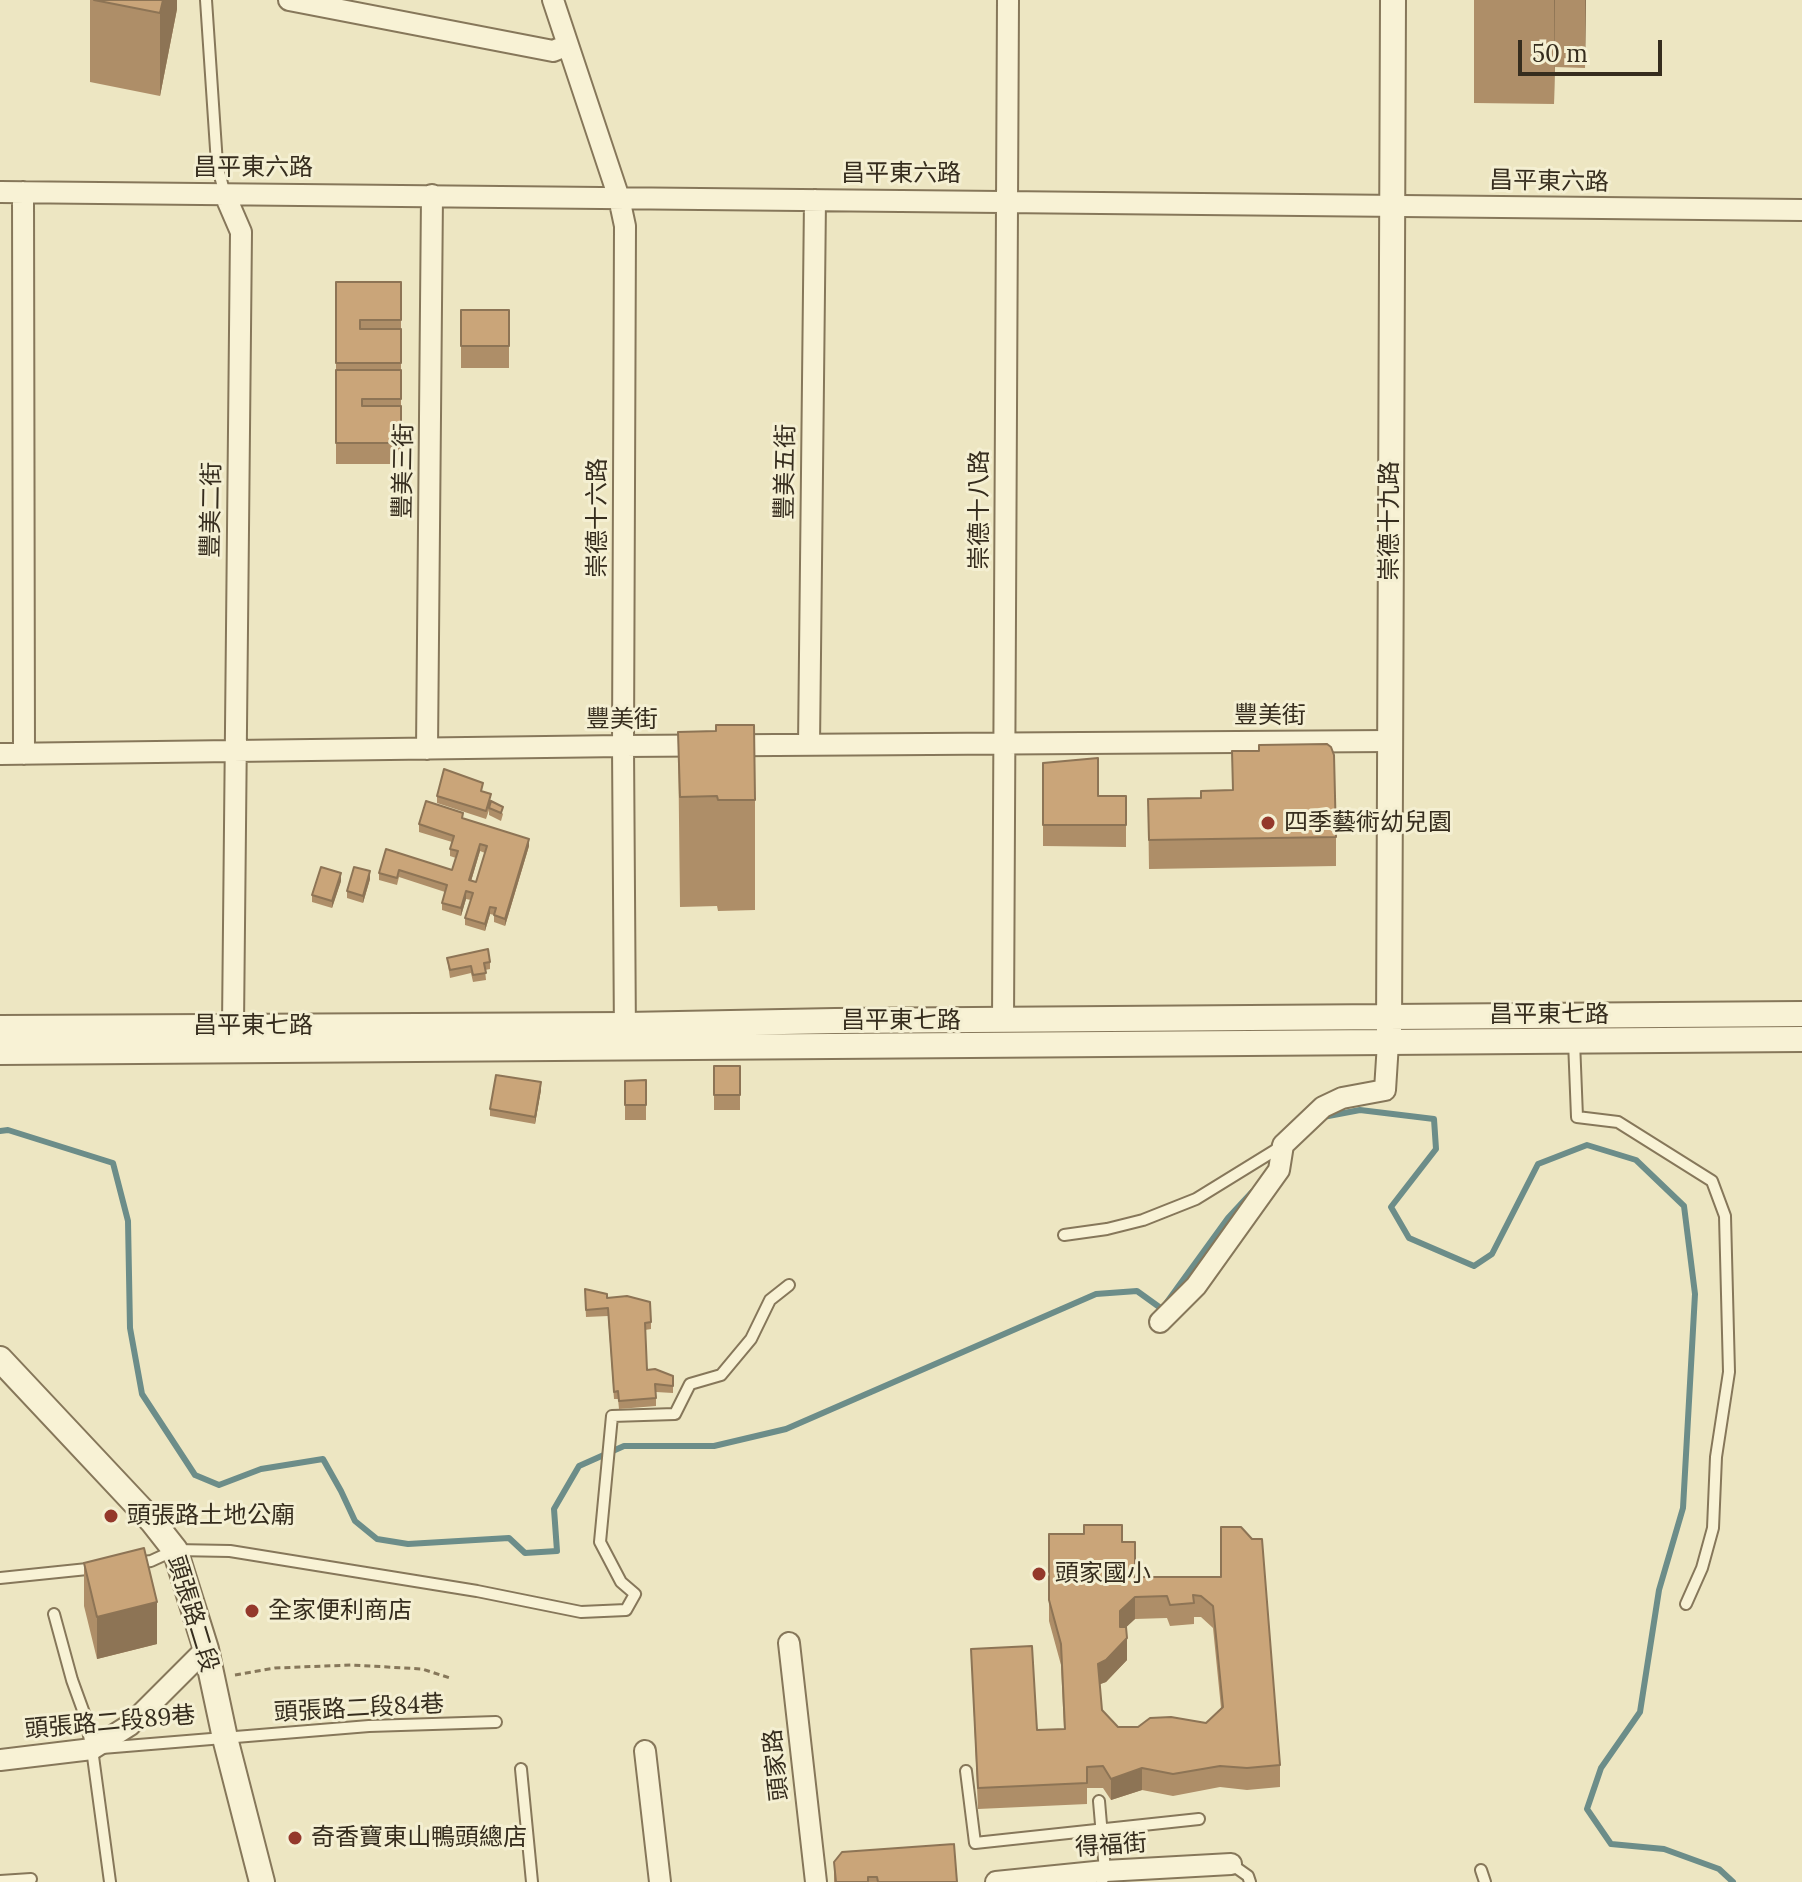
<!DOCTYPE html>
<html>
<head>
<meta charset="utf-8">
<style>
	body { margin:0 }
	#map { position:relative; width:1802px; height:1882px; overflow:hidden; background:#ede6c2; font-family:Lora,serif }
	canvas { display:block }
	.scale { position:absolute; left:1518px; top:40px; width:144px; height:36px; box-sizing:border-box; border:4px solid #362d1e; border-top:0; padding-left:10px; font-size:24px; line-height:28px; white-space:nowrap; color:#362d1e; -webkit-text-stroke:6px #f4efd2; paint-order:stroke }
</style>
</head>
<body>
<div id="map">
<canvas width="1802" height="1882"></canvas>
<div class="scale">50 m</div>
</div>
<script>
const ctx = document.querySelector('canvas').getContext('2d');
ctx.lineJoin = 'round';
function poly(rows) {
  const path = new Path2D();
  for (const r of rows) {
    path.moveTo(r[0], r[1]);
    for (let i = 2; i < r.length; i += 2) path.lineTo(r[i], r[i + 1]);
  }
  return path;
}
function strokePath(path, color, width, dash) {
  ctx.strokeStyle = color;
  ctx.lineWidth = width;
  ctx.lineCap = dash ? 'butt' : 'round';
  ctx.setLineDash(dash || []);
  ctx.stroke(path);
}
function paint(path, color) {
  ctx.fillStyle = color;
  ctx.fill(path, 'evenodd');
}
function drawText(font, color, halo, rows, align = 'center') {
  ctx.font = font + ' Lora,"Noto Sans TC",serif';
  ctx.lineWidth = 6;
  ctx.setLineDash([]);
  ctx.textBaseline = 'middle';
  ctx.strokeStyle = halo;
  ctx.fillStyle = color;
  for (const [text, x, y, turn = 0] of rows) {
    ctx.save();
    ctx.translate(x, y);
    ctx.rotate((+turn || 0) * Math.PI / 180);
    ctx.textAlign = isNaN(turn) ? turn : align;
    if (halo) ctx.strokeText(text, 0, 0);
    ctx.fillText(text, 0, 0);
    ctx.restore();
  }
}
const stream = poly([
	[1323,1117,1360,1110,1434,1119,1436,1149,1391,1207,1409,1238,1474,1266,1492,1254,1538,1164,1587,1145,1636,1160,1684,1206,1695,1294,1683,1508,1659,1590,1640,1712,1601,1768,1587,1809,1611,1844,1664,1849,1719,1869,1733,1882],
	[0,1131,8,1130,113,1163,128,1221,130,1328,142,1394,195,1475,219,1485,261,1469,323,1459,341,1491,355,1521,377,1539,408,1544,509,1538,525,1553,557,1551,554,1509,579,1466,624,1446,714,1446,786,1429,1096,1294,1137,1291,1162,1309,1228,1218,1252,1192]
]);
const path = poly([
	[235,1675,275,1668,352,1665,422,1669,450,1678]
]);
const service = poly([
	[206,0,217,164,225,195],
	[1574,1041,1577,1117,1618,1122,1712,1181,1725,1216,1729,1372,1716,1457,1713,1528,1702,1568,1686,1604],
	[1064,1235,1107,1229,1143,1220,1196,1199,1282,1146],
	[136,1563,151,1561,175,1550,230,1551,477,1591,581,1612,626,1610,635,1594,621,1582,600,1542,612,1416,675,1414,690,1384,721,1375,751,1339,770,1300,789,1285],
	[0,1578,97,1568],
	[54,1614,72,1680,84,1713,92,1749,110,1882],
	[102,1748,369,1726,496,1722],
	[521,1769,532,1882],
	[966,1771,975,1843,1199,1819],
	[1099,1801,1105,1871,1102,1882],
	[1231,1864,1248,1876,1250,1882],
	[1481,1870,1485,1882],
	[0,1881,31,1879]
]);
const minor = poly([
	[289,0,553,51,568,45],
	[553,0,619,198,625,226,623,746,625,1039],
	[0,192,1802,210],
	[23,192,24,754],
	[225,195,241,232,233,1025],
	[809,745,815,200],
	[427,749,432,195],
	[0,754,623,746,1389,741],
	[1003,1021,1008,0],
	[1160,1322,1196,1286,1279,1170,1283,1145,1323,1107,1342,1098,1385,1090,1388,1043],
	[789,1643,816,1882],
	[645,1751,660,1882],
	[0,1760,92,1749,130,1725,206,1649],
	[996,1882,1105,1871,1231,1864]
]);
const tertiary = poly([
	[0,1028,626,1025,835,1021,1802,1014],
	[1389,1033,1393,0],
	[0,1052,1802,1039],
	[0,1359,153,1522,175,1550,206,1649,225,1738,262,1882]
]);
const wall = poly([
	[90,0,177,0,177,9,160,96,90,82],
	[1474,0,1586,0,1585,68,1555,67,1554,104,1474,103],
	[336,282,401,282,401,464,336,464],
	[461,310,509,310,509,368,461,368],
	[678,732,755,800,755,910,718,911,717,906,680,907],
	[1043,763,1098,796,1126,796,1126,847,1043,846],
	[483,791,503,814,501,821,489,815,489,810,486,819,437,803,437,796],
	[1148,799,1336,837,1336,866,1149,869],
	[463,818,529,846,505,926,494,922,494,915,490,914,485,931,465,925,465,918,471,900,466,899,461,916,442,910,442,903,445,892,399,877,397,885,379,880,379,873,386,849,452,870,456,858,450,856,450,849,452,842,419,832,419,824],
	[480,851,485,853,476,882,471,881],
	[370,879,363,903,347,898,347,891],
	[341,881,332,908,312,902,312,895],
	[447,958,490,962,490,969,485,970,486,980,473,982,471,973,450,978],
	[714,1066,740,1066,740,1110,714,1110],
	[646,1080,646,1120,625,1120,625,1081],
	[541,1090,535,1124,490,1116,490,1109],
	[585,1296,607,1298,651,1322,651,1329,645,1330,647,1370,673,1376,673,1393,656,1392,656,1406,619,1409,618,1399,614,1399,608,1316,586,1317],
	[1049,1534,1122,1542,1135,1577,1221,1577,1280,1765,1280,1787,1247,1790,1220,1787,1173,1796,1142,1790,1111,1800,1103,1788,1087,1788,1087,1804,978,1809,971,1649,1037,1730,1064,1729,1061,1665,1049,1621],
	[1194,1617,1201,1617,1213,1628,1221,1708,1206,1723,1118,1727,1102,1710,1100,1684,1106,1682,1127,1660,1126,1627,1135,1619,1167,1618,1170,1626,1194,1624],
	[84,1563,157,1644,97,1659,84,1606],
	[834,1862,957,1882,834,1882]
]);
const shadedWall = poly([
	[163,0,177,0,177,9,160,96,160,13],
	[1554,0,1555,0,1554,104],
	[1585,0,1586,0,1585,68],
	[529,839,529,846,505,926,505,919],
	[480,844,480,851,469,888,469,880],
	[370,871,370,879,363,903,363,896],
	[341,873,341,881,332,908,332,901],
	[466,891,466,899,461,916,461,908],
	[490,907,490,914,485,931,485,924],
	[541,1082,541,1090,535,1124,535,1117],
	[1135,1597,1135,1619,1120,1633,1120,1611],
	[157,1602,157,1644,97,1659,97,1617],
	[1127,1638,1127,1660,1106,1682,1098,1685,1098,1664],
	[1142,1768,1142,1790,1111,1800,1111,1779]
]);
const building = poly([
	[94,0,163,0,160,13,94,0],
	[336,282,401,282,401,320,360,320,360,329,401,329,401,363,336,363,336,282],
	[461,310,509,310,509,346,461,346,461,310],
	[336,370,401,370,401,399,362,399,362,406,401,406,401,443,336,443,336,370],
	[716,725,754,725,755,800,718,800,717,796,680,797,678,732,716,731,716,725],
	[1327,744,1331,747,1334,755,1336,837,1149,840,1148,799,1201,798,1201,791,1233,790,1232,751,1259,751,1259,745,1327,744],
	[1098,758,1098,796,1126,796,1126,825,1043,825,1043,763,1098,758],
	[444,769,483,783,481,791,491,794,486,811,437,796,444,769],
	[426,801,463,813,462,818,529,839,505,919,494,915,496,908,490,907,485,924,465,918,473,893,466,891,461,908,442,903,447,885,399,870,397,878,379,873,386,849,452,870,458,851,450,849,454,836,419,824,426,801],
	[480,844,487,846,476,882,469,880,480,844],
	[491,801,503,807,501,813,489,808,491,801],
	[321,867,341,873,332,901,312,895,321,867],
	[354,867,370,871,363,896,347,891,354,867],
	[488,949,490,962,484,963,486,973,473,975,471,966,450,970,447,958,488,949],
	[714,1066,740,1066,740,1095,714,1095,714,1066],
	[496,1075,541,1082,535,1117,490,1109,496,1075],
	[646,1080,646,1105,625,1105,625,1081,646,1080],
	[585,1289,607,1294,607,1298,627,1296,650,1302,651,1322,645,1323,647,1370,655,1369,673,1376,673,1386,655,1384,656,1398,619,1401,618,1391,614,1392,608,1308,586,1310,585,1289],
	[1084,1525,1122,1525,1122,1542,1135,1542,1135,1577,1221,1577,1221,1527,1241,1527,1252,1539,1262,1539,1280,1765,1247,1768,1220,1766,1173,1774,1142,1768,1111,1779,1103,1766,1087,1767,1087,1783,978,1788,971,1649,1032,1646,1037,1730,1065,1729,1061,1644,1049,1600,1049,1534,1084,1534,1084,1525],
	[1193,1595,1201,1596,1213,1606,1223,1707,1206,1723,1171,1717,1150,1718,1138,1727,1118,1727,1102,1710,1098,1664,1106,1660,1127,1638,1126,1627,1120,1627,1120,1611,1135,1597,1167,1596,1170,1605,1194,1603,1193,1595],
	[144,1548,157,1602,97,1617,84,1563,144,1548],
	[954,1844,957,1882,878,1882,877,1877,868,1877,868,1882,836,1882,834,1862,842,1852,954,1844]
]);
const markers = [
	[1268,823,8,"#94382b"],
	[111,1516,8,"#94382b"],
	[1039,1574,8,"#94382b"],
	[252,1611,8,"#94382b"],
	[295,1838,8,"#94382b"]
];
const streetNames = [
	["昌平東六路",253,168],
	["昌平東六路",901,174],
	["昌平東六路",1549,182,1],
	["豐美三街",404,471,-89],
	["豐美五街",786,472,-89],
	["豐美二街",212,510,-89],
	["崇德十八路",980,510,-90],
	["崇德十六路",598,518,-90],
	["崇德十九路",1390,521,-90],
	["豐美街",1270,716],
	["豐美街",622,720],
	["昌平東七路",1549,1015],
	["昌平東七路",901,1021],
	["昌平東七路",253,1026],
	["頭張路二段",192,1614,73],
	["頭張路二段84巷",359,1709,-3],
	["頭張路二段89巷",110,1723,-5],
	["頭家路",777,1765,-96],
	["得福街",1111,1846,-4]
];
const poiNames = [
	["四季藝術幼兒園",1284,823],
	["頭張路土地公廟",127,1516],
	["頭家國小",1055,1574],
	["全家便利商店",268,1611],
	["奇香寶東山鴨頭總店",311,1838]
];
strokePath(stream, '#6c8d89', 6);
strokePath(service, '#86775a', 14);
strokePath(minor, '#86775a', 24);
strokePath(tertiary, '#86775a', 28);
strokePath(path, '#86775a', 3, [6, 4]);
strokePath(service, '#f8f2d5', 10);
strokePath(minor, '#f8f2d5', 20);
strokePath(tertiary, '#f8f2d5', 24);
paint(wall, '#ae8e68');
paint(shadedWall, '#8d7455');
paint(building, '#caa579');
strokePath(building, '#8d7455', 2);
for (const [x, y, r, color] of markers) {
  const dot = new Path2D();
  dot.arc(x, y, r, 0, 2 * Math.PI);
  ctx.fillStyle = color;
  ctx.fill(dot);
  strokePath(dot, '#f4efd2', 3);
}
drawText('24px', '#362d1e', '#f4efd2', streetNames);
drawText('24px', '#362d1e', '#f4efd2', poiNames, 'left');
</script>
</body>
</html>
